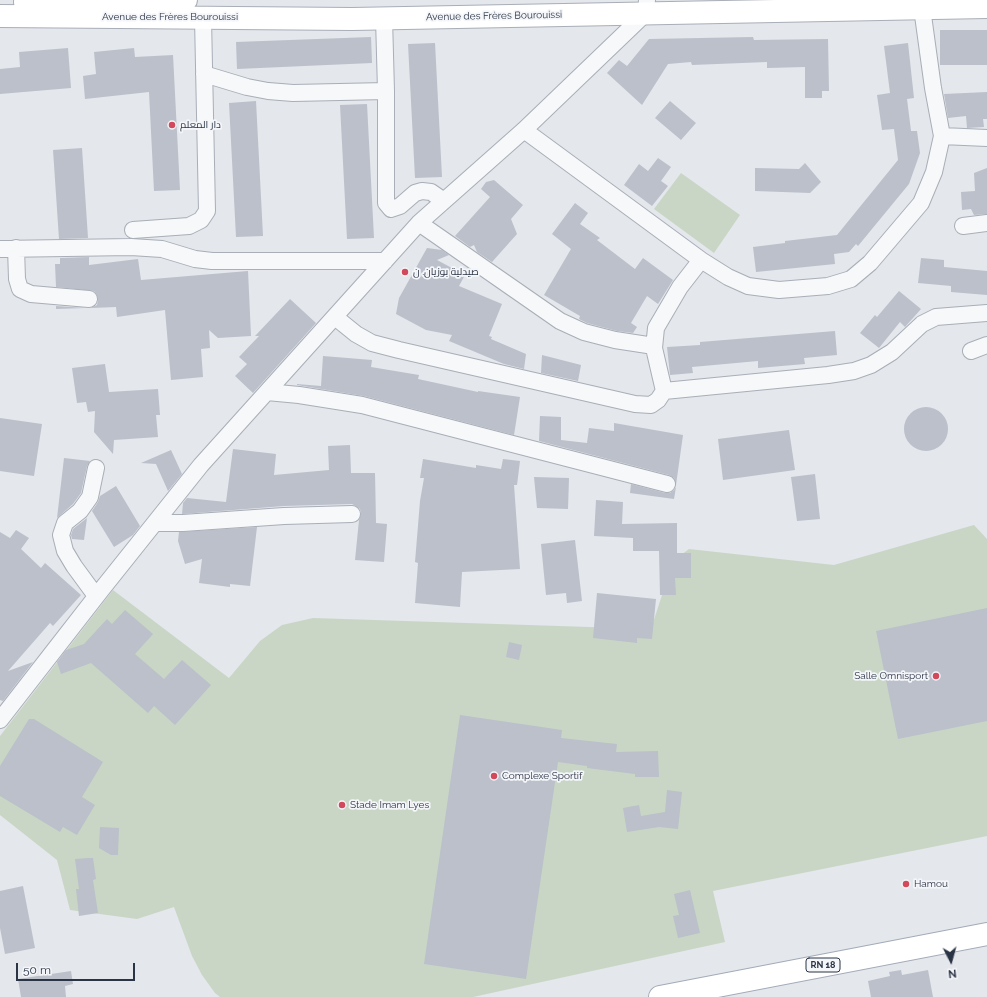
<!DOCTYPE html>
<html>
<head>
<meta charset="utf-8">
<style>
	body { margin:0 }
	#map { position:relative; width:987px; height:997px; overflow:hidden; background:#e4e7ec; font-family:Raleway,sans-serif }
	canvas { display:block }
	.north { position:absolute; left:931px; top:941px; width:40px; height:40px; -webkit-text-stroke:3px #f4f6f9; paint-order:stroke; rotate:174deg; font-size:11px; font-weight:700; line-height:16px; text-align:center; color:#2b3445 }
	.north::after { content:''; display:block; margin:auto; width:14px; height:18px; background:#2b3445; clip-path:polygon(50% 0,100% 100%,50% 72%,0 100%) }
	.scale { position:absolute; left:16px; top:963px; width:119px; height:18px; box-sizing:border-box; border:2px solid #2b3445; border-top:0; padding-left:5px; font-size:12px; line-height:14px; white-space:nowrap; color:#2b3445; -webkit-text-stroke:3px #f4f6f9; paint-order:stroke }
</style>
</head>
<body>
<div id="map">
<canvas width="987" height="997"></canvas>
<div class="north">N</div>
<div class="scale">50 m</div>
</div>
<script>
const ctx = document.querySelector('canvas').getContext('2d');
ctx.lineJoin = 'round';
function paint(path, color) {
  ctx.fillStyle = color;
  ctx.fill(path, 'evenodd');
}
function poly(rows) {
  const path = new Path2D();
  for (const r of rows) {
    if (r.length === 3) {
      path.moveTo(r[0] + r[2], r[1]);
      path.arc(r[0], r[1], r[2], 0, 2 * Math.PI);
      continue;
    }
    path.moveTo(r[0], r[1]);
    for (let i = 2; i < r.length; i += 2) path.lineTo(r[i], r[i + 1]);
  }
  return path;
}
function strokePath(path, color, width, dash) {
  ctx.strokeStyle = color;
  ctx.lineWidth = width;
  ctx.lineCap = dash ? 'butt' : 'round';
  ctx.setLineDash(dash || []);
  ctx.stroke(path);
}
function drawText(font, color, halo, rows, align = 'center') {
  ctx.font = font + ' Raleway,Cairo,sans-serif';
  ctx.lineWidth = 3.5;
  ctx.setLineDash([]);
  ctx.textBaseline = 'middle';
  ctx.strokeStyle = halo;
  ctx.fillStyle = color;
  for (const [text, x, y, turn = 0] of rows) {
    ctx.save();
    ctx.translate(x, y);
    ctx.rotate((+turn || 0) * Math.PI / 180);
    ctx.textAlign = isNaN(turn) ? turn : align;
    if (halo) ctx.strokeText(text, 0, 0);
    ctx.fillText(text, 0, 0);
    ctx.restore();
  }
}
const green = poly([
	[681,173,740,215,714,253,654,209],
	[974,525,987,539,987,836,713,891,725,942,473,997,220,997,215,993,202,975,192,956,174,907,137,919,70,910,57,860,0,815,0,736,113,590,229,678,260,641,282,625,313,618,651,629,673,561,689,549,834,565]
]);
const building = poly([
	[940,30,987,30,987,65,940,65],
	[371,37,372,63,237,69,236,42],
	[753,37,754,40,828,39,829,91,822,91,822,98,805,98,805,67,767,68,767,62,692,65,691,62,668,64,642,105,607,73,619,60,627,66,649,39],
	[435,43,442,177,415,178,408,44],
	[908,43,914,98,907,99,911,131,917,131,920,153,909,184,858,246,856,244,849,252,834,254,835,264,756,272,753,247,785,243,785,241,837,235,898,160,894,129,882,130,877,95,890,93,884,46],
	[68,48,71,88,0,94,0,69,20,67,19,52],
	[134,48,135,57,173,55,180,190,154,191,149,92,85,99,83,76,96,74,94,52],
	[987,92,987,119,983,119,984,127,967,128,966,116,948,118,944,94],
	[256,101,263,236,236,237,229,103],
	[670,101,696,123,681,140,655,118],
	[367,104,374,238,347,239,340,105],
	[82,148,88,238,59,239,53,150],
	[658,158,671,167,661,181,668,186,652,206,624,185,639,164,648,171],
	[805,163,821,182,810,193,755,191,755,168,799,169],
	[987,168,987,214,974,215,971,209,962,210,961,192,975,191,974,173],
	[494,180,523,205,511,219,517,234,492,262,477,252,474,245,470,247,455,236,490,197,481,189,486,182],
	[575,203,588,213,580,224,600,238,597,240,635,269,643,258,673,280,658,304,647,296,631,323,637,327,633,333,617,331,587,323,579,319,580,316,544,295,571,249,552,234],
	[427,248,442,250,449,255,437,260,465,275,459,286,502,304,489,336,492,337,491,339,526,354,524,369,504,364,449,341,452,335,426,330,396,314,399,298],
	[89,257,89,265,138,259,141,280,248,271,251,336,218,338,209,330,210,348,201,349,203,377,171,380,165,310,117,317,116,307,91,308,97,305,98,300,97,295,94,291,56,287,55,264,60,264,60,258],
	[921,258,944,260,944,267,987,271,987,295,951,292,951,286,918,283],
	[899,291,921,309,905,327,900,322,879,348,860,333,875,315,877,317],
	[290,299,316,323,253,393,235,376,247,364,239,357,259,336,255,336],
	[56,306,85,308,56,309],
	[835,331,837,355,804,358,805,364,758,368,758,361,692,367,693,373,670,375,667,347,700,345,700,342],
	[542,355,581,365,578,381,541,373],
	[323,356,372,360,371,367,419,375,418,379,478,392,478,391,520,397,514,435,364,396,297,385,297,384,321,386],
	[105,364,109,392,158,389,160,415,156,415,158,437,114,440,113,454,94,432,95,411,88,412,86,402,77,403,72,368],
	[926,429,22],
	[540,416,561,417,561,440,587,443,589,428,614,431,614,423,683,435,676,485,674,478,669,475,539,441],
	[0,418,42,424,34,476,0,471],
	[789,430,795,470,723,480,718,439],
	[350,445,351,473,375,473,376,523,387,524,384,562,355,560,359,520,361,514,360,509,356,506,352,504,284,506,182,514,183,503,187,498,226,502,233,449,276,454,274,475,329,470,328,446],
	[171,450,182,474,168,491,156,464,141,463],
	[64,458,90,461,87,466,81,493,73,504,57,518],
	[423,459,476,468,476,465,501,469,503,459,520,461,517,485,514,485,520,569,462,572,460,607,415,603,418,563,415,562,420,501,424,478,420,478],
	[815,474,820,519,797,521,791,477],
	[534,477,569,478,568,509,537,508],
	[631,484,665,493,670,493,674,490,676,487,674,499,630,493],
	[116,486,140,526,133,535,114,547,92,511,98,502,100,496],
	[596,500,623,502,622,524,677,523,677,553,691,553,691,578,675,578,676,595,660,595,659,551,633,551,633,538,594,536],
	[87,518,84,540,72,539,71,535,73,529],
	[257,527,250,586,230,584,230,587,199,583,202,559,185,564,178,541,179,532],
	[16,530,29,538,21,549,41,568,45,563,81,595,53,626,50,623,8,671,33,662,3,701,0,700,0,532,10,538],
	[575,540,582,601,567,603,566,593,546,595,541,544],
	[597,593,656,599,652,639,637,638,637,643,593,638],
	[987,608,987,721,898,739,876,631],
	[125,610,153,634,135,654,164,679,182,660,211,685,175,725,154,706,148,713,91,663,61,674,57,662,66,650,84,644,107,619,112,624],
	[509,642,522,645,519,660,506,657],
	[460,715,562,730,561,738,617,744,616,752,658,751,659,777,635,777,635,774,587,768,587,766,558,762,526,979,424,964],
	[29,719,34,719,103,762,82,797,95,805,77,835,63,827,60,832,0,796,0,766],
	[667,790,682,792,678,829,659,827,627,832,623,808,639,805,641,816,665,812],
	[100,827,119,828,118,855,111,855,99,848],
	[88,858,93,858,96,879,93,880,98,913,79,916,76,889,79,889,75,859],
	[23,886,35,948,5,954,0,928,0,891],
	[690,890,700,933,678,938,673,916,679,915,674,894],
	[901,970,902,975,928,970,933,997,871,997,868,981,890,976,889,972],
	[71,971,73,984,65,986,66,997,21,997,18,979]
]);
const minor = poly([
	[384,18,386,91,386,203,391,209,400,206,415,193,422,191,431,192,444,201],
	[204,74,247,87,268,91,293,93,386,91],
	[524,130,701,260,728,277,748,286,779,290,828,286,851,279,870,263,921,203,934,172,942,136,933,88,922,8],
	[942,136,987,138],
	[419,223,560,321,584,332,615,340,654,346],
	[963,226,987,223],
	[133,230,189,226,201,220,207,211,203,18],
	[16,248,17,279,20,289,31,294,89,299],
	[0,249,131,247,162,249,195,259,212,261,385,261],
	[335,317,356,334,372,343,399,350,635,404,651,405,658,400,664,391,654,348,656,328,680,287,701,260],
	[971,351,987,345],
	[664,391,828,375,854,371,871,365,892,352,922,324,936,317,987,313],
	[267,392,299,395,362,405,667,484],
	[96,468,90,497,80,511,65,523,61,535,65,551,74,566,96,596],
	[155,523,183,523,284,516,352,514],
	[0,720,102,589,201,465,419,223,524,130,646,13,647,0]
]);
const secondary = poly([
	[25,2,186,0],
	[0,16,352,19,987,7]
]);
const primary = poly([
	[660,997,987,934]
]);
const markers = [
	[172,125,4,"#d1495b"],
	[405,272,4,"#d1495b"],
	[936,676,4,"#d1495b"],
	[494,776,4,"#d1495b"],
	[342,805,4,"#d1495b"],
	[906,884,4,"#d1495b"]
];
const shields = [
	[823,965,34]
];
const shieldNames = [
	["RN 18",823,965]
];
const streetNames = [
	["Avenue des Frères Bourouissi",494,16,-1],
	["Avenue des Frères Bourouissi",170,17]
];
const poiNames = [
	["دار المعلم",180,125],
	["صيدلية بوزيان. ن",413,272],
	["Salle Omnisport",928,676,"right"],
	["Complexe Sportif",502,776],
	["Stade Imam Lyes",350,805],
	["Hamou",914,884]
];
paint(green, '#c9d6c5');
paint(building, '#bbc0ca');
strokePath(minor, '#a9aeb7', 18);
strokePath(secondary, '#a9aeb7', 24);
strokePath(primary, '#a3abb8', 24);
strokePath(minor, '#f7f8fa', 16);
strokePath(secondary, '#fff', 22);
strokePath(primary, '#fff', 22);
for (const [x, y, r, color] of markers) {
  const dot = new Path2D();
  dot.arc(x, y, r, 0, 2 * Math.PI);
  ctx.fillStyle = color;
  ctx.fill(dot);
  strokePath(dot, '#f4f6f9', 1.5);
}
for (const [x, y, w] of shields) {
  const box = new Path2D();
  box.roundRect(x - w / 2, y - 7, w, 14, 3);
  ctx.fillStyle = '#f4f6f9';
  ctx.fill(box);
  strokePath(box, '#2b3445', 1);
}
drawText('bold 9px', '#2b3445', null, shieldNames);
drawText('10px', '#2b3445', '#f4f6f9', streetNames);
drawText('10px', '#2b3445', '#f4f6f9', poiNames, 'left');
</script>
</body>
</html>
